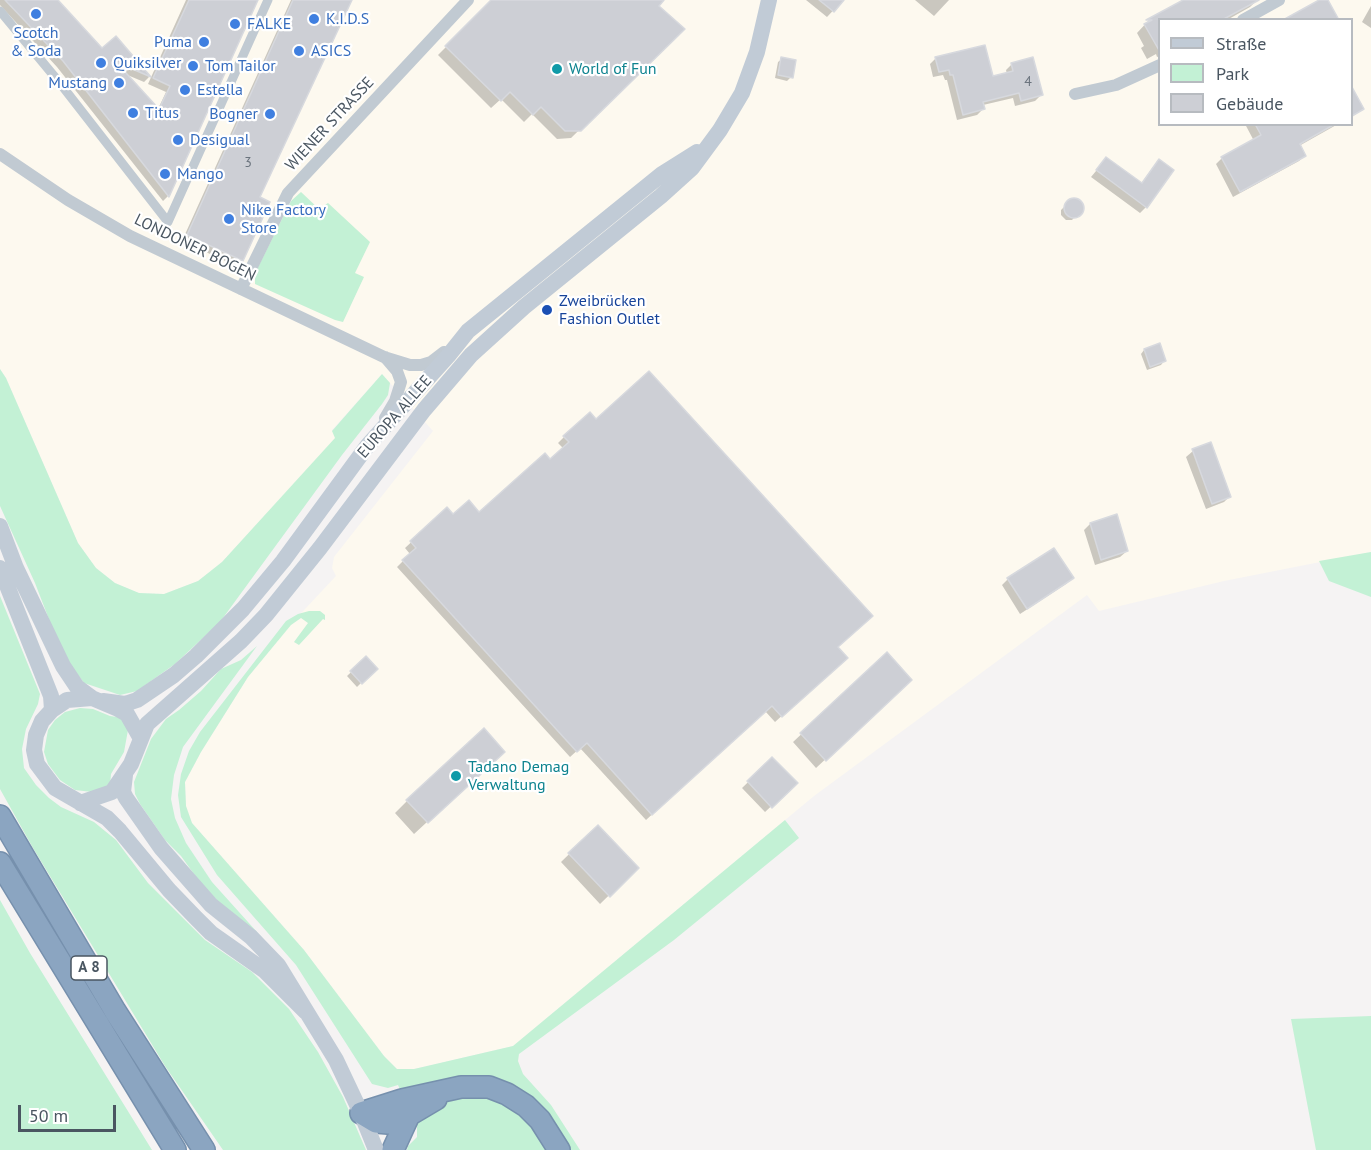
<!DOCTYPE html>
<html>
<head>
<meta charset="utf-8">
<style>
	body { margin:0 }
	#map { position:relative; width:1371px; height:1150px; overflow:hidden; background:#f5f3f3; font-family:"PT Sans",sans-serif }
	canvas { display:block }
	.legend { position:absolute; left:1158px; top:18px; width:195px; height:108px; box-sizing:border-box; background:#fff; border:2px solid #b7bbc0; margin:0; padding:8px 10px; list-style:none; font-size:18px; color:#4a5661 }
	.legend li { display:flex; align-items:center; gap:12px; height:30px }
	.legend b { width:30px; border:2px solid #b7bbc0 }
	.scale { position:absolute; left:18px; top:1105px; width:98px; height:27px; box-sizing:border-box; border:3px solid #4a5661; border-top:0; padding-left:8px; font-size:18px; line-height:21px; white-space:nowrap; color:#4a5661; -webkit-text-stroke:4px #fff; paint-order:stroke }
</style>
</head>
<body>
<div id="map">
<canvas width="1371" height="1150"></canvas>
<ul class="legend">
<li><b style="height:8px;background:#c1cbd6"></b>Straße</li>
<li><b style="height:16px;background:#c3f1d5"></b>Park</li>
<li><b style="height:16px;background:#cdcfd5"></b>Gebäude</li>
</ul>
<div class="scale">50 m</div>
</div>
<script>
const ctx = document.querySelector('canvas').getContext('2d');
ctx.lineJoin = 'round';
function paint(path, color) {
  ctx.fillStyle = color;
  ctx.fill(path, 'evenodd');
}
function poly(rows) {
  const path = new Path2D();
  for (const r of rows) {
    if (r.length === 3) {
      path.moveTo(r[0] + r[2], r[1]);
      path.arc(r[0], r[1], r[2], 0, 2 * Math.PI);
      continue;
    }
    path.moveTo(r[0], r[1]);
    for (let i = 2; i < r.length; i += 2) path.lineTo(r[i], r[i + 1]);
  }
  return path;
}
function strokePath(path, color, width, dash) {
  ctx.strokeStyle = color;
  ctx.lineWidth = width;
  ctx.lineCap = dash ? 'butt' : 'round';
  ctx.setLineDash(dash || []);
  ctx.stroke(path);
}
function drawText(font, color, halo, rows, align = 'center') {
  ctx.font = font + ' "PT Sans",sans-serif';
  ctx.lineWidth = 4.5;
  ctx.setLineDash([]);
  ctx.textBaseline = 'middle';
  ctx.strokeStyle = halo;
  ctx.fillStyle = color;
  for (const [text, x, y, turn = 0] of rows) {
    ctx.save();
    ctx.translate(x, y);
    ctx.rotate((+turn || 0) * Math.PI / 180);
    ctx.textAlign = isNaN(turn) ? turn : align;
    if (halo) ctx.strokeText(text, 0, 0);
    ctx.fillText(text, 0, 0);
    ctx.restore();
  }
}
const commercial = poly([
	[0,0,1371,0,1371,552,1224,581,1099,611,1087,595,814,796,513,1046,414,1069,397,1069,384,1056,304,950,192,823,186,806,185,782,201,752,248,677,291,624,336,576,332,568,334,557,433,431,382,374,332,430,336,438,222,562,198,581,164,594,139,593,115,583,96,568,78,543,6,378,0,369],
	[1160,20,1352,20,1352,124,1160,124]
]);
const green = poly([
	[301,192,319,209,328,203,370,242,355,273,364,277,343,322,335,320,255,284,255,273,291,201],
	[0,369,6,378,78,543,96,568,115,583,139,593,164,594,198,581,222,562,335,438,332,431,382,374,390,383,388,395,382,404,342,455,220,622,175,664,137,691,120,695,84,683,62,653,35,583,0,506],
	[1371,552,1371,597,1329,581,1319,561],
	[0,596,40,694,38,704,26,729,22,749,24,768,36,785,49,798,61,807,94,822,116,840,148,883,205,940,252,972,289,1009,318,1052,343,1097,366,1150,223,1150,165,1066,33,848,0,789],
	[309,611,320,611,325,615,325,620,323,619,299,645,294,642,308,623,301,618,291,625,248,677,201,752,185,782,186,806,192,823,304,950,384,1056,397,1069,414,1069,513,1046,785,820,799,838,674,940,519,1054,518,1061,523,1074,551,1105,580,1150,568,1150,534,1099,522,1090,510,1084,495,1079,402,1094,398,1085,388,1088,372,1084,296,965,217,875,181,817,178,795,181,774,189,751,200,732,286,621,298,614],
	[257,646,183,747,174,775,171,799,175,818,186,843,212,882,266,942,227,911,199,881,181,856,165,840,140,804,135,794,134,782,151,739,166,719,179,710,201,691,221,669,241,660],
	[80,708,93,709,110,716,123,718,128,730,124,752,111,774,110,786,92,792,75,790,60,780,48,764,44,752,48,730,55,720,65,712],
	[0,900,30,953,152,1150,0,1150],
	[1371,1016,1371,1150,1316,1150,1291,1019],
	[476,1095,493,1097,507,1103,534,1127,550,1150,407,1150,408,1146,417,1137,417,1121,434,1107,458,1098]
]);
const shadow = poly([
	[0,0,59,0,57,2,102,51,116,38,149,77,144,82,125,74,158,109,166,92,148,84,186,0,256,0,168,196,163,201,57,67,0,5],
	[291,0,350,0,258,198,242,260,236,266,182,241],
	[493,0,662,0,657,6,683,29,571,138,557,139,532,114,524,122,501,99,491,108,438,55],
	[806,0,843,0,827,17],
	[915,0,949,0,934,16],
	[1186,0,1257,0,1250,7,1227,20,1160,20,1160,56,1157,57,1156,54,1147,59,1141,48,1144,46,1137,33,1150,19],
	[1371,6,1371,28,1362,22],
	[936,58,991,78,1007,74,1006,70,1012,64,1041,95,1035,101,1015,106,1013,98,983,105,983,109,977,115,957,120,947,80,945,80,943,75,933,77,930,64],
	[782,59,791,77,787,81,775,78,778,62],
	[1352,90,1362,109,1352,117],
	[1245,124,1338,124,1299,146,1305,155,1299,161,1233,197,1216,164,1222,158,1254,141],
	[1106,159,1141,184,1153,167,1146,207,1140,213,1091,177],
	[1071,200,1077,200,1081,204,1081,210,1072,220,1066,220,1061,215,1061,210],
	[1144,350,1164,361,1161,365,1147,370,1141,354],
	[564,437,836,648,839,664,775,722,765,711,646,820,580,748,570,757,397,567,410,554,405,548,447,509,453,516,479,514,550,461,564,449,558,443],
	[1210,444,1230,496,1224,502,1206,509,1186,457,1193,451],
	[1116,516,1127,551,1120,557,1095,565,1084,530,1090,524],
	[1053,550,1072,578,1066,584,1020,614,1002,585,1008,579],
	[887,654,902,688,816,768,793,742],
	[366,658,375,669,357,687,347,676],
	[772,759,796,783,765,812,742,788],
	[490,764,414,834,395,813,407,801],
	[597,827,637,868,600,904,561,862]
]);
const building = poly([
	[5,0,58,0,102,48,116,36,151,77,116,62,159,109,170,86,153,78,189,0,258,0,169,197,63,61,5,0],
	[293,0,352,0,260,197,270,202,243,261,187,235,293,0],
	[491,0,664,0,659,6,685,29,581,131,565,131,541,107,533,115,510,92,501,101,445,46,491,0],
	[819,0,844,0,834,12,819,0],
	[1183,0,1259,0,1222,20,1160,20,1160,52,1144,24,1152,20,1146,20,1183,0],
	[1319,0,1328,0,1339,20,1283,20,1319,0],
	[985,45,993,76,1013,71,1011,63,1033,57,1043,95,1021,101,1019,93,983,102,985,109,963,115,953,75,950,75,949,70,939,72,935,57,985,45],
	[781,57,796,60,793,78,778,75,781,57],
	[1352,87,1364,109,1352,116,1352,87],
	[1255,124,1335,124,1300,144,1306,156,1240,192,1221,157,1261,135,1255,124],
	[1106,157,1142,183,1159,159,1174,170,1147,208,1096,170,1106,157],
	[1074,208,10],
	[1160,343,1166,361,1150,367,1144,349,1160,343],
	[649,371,873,616,838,647,848,658,782,717,772,706,652,815,587,743,577,752,402,560,416,548,410,541,447,507,453,514,469,500,479,512,545,453,550,459,569,442,563,436,590,412,596,419,649,371],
	[1211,442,1231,497,1212,504,1192,449,1211,442],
	[1117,514,1128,551,1101,560,1090,523,1117,514],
	[1054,548,1074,578,1027,609,1007,578,1054,548],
	[887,652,912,680,826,761,800,733,887,652],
	[366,656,378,669,362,684,350,671,366,656],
	[484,728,505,752,428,823,406,800,484,728],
	[772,757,798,783,772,808,747,781,772,757],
	[598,825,639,868,610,897,568,853,598,825]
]);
const pedestrian = poly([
	[0,11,59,82,168,222,268,0]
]);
const minor = poly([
	[1243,20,1279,0],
	[1075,94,1116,85,1160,65],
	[0,154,68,200,130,236,384,357,410,365,421,365,431,362,444,352],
	[241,289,288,193,468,0],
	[385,357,397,371,401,382,395,401,385,418]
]);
const secondary = poly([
	[0,526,16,568,63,666,77,687,92,698],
	[0,568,51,696,52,710],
	[103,701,125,704,137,700,174,675,196,656,243,609,283,561,368,445,448,356,468,331,662,174,697,152],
	[140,737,127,714,118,709,92,698,67,700,52,710,42,721,36,735,34,750,37,764,55,788,107,818,120,831,169,890,195,917,211,933,265,971,306,1012],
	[125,775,123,792,126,798,161,848,211,905,251,937,278,965,336,1060,361,1113,376,1150],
	[80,803,112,792,131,764,147,724,241,641,266,615,320,548,424,410,471,355,524,307,661,196,692,168,720,130,742,93,757,52,769,0]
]);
const motorway = poly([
	[0,816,115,1011,204,1150],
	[0,863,175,1150],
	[361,1113,402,1100,461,1087,489,1087,507,1094,526,1106,540,1120,559,1150],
	[361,1113,376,1122,388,1123,409,1115,436,1099],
	[393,1150,409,1115]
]);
const markers = [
	[36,14,6,"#3f7fe0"],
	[314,19,6,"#3f7fe0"],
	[235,24,6,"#3f7fe0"],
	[204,42,6,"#3f7fe0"],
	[299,51,6,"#3f7fe0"],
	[101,63,6,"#3f7fe0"],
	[193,66,6,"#3f7fe0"],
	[557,69,6,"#0f9aa8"],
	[119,83,6,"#3f7fe0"],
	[185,90,6,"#3f7fe0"],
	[133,113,6,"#3f7fe0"],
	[270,114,6,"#3f7fe0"],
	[178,140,6,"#3f7fe0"],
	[165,174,6,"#3f7fe0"],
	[229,219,6,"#3f7fe0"],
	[547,310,6,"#1a4fb4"],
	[456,776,6,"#0f9aa8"]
];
const numberNames = [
	["4",1028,82],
	["3",248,163]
];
const shields = [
	[89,968,36]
];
const shieldNames = [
	["A 8",89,968]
];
const shopNames = [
	["K.I.D.S",326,19],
	["FALKE",247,24],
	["Scotch",36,33,"center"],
	["& Soda",36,51,"center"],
	["Puma",192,42,"right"],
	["ASICS",311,51],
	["Quiksilver",113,63],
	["Tom Tailor",205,66],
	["Mustang",107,83,"right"],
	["Estella",197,90],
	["Titus",145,113],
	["Bogner",258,114,"right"],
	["Desigual",190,140],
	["Mango",177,174],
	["Nike Factory",241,210],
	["Store",241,228]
];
const cultureNames = [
	["World of Fun",569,69],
	["Tadano Demag",468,767],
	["Verwaltung",468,785]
];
const streetNames = [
	["WIENER STRASSE",330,124,-47],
	["LONDONER BOGEN",195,248,26],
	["EUROPA ALLEE",395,417,-49]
];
const transitNames = [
	["Zweibrücken",559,301],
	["Fashion Outlet",559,319]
];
paint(commercial, '#fdf9ef');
paint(green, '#c3f1d5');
paint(shadow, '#0003');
paint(building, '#cdcfd5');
strokePath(building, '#d7d9de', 1.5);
strokePath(motorway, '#7690ad', 24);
strokePath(pedestrian, '#c1cad2', 9);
strokePath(minor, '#c1cad2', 12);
strokePath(secondary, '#c1cbd6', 16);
strokePath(motorway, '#8ba5c1', 21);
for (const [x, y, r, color] of markers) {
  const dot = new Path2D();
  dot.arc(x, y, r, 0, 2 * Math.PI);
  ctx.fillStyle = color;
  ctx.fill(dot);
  strokePath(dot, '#fff', 2);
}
drawText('14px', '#6b747e', null, numberNames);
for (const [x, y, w] of shields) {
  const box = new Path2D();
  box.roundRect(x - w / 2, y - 12, w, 24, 4.5);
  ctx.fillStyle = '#fff';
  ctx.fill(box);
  strokePath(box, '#4a5661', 1.5);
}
drawText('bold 15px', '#4a5661', null, shieldNames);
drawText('16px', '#366cbe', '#fff', shopNames, 'left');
drawText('16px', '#0d838f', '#fff', cultureNames, 'left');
drawText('16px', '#4a5661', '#fff', streetNames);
drawText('16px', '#164399', '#fff', transitNames, 'left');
</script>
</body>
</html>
